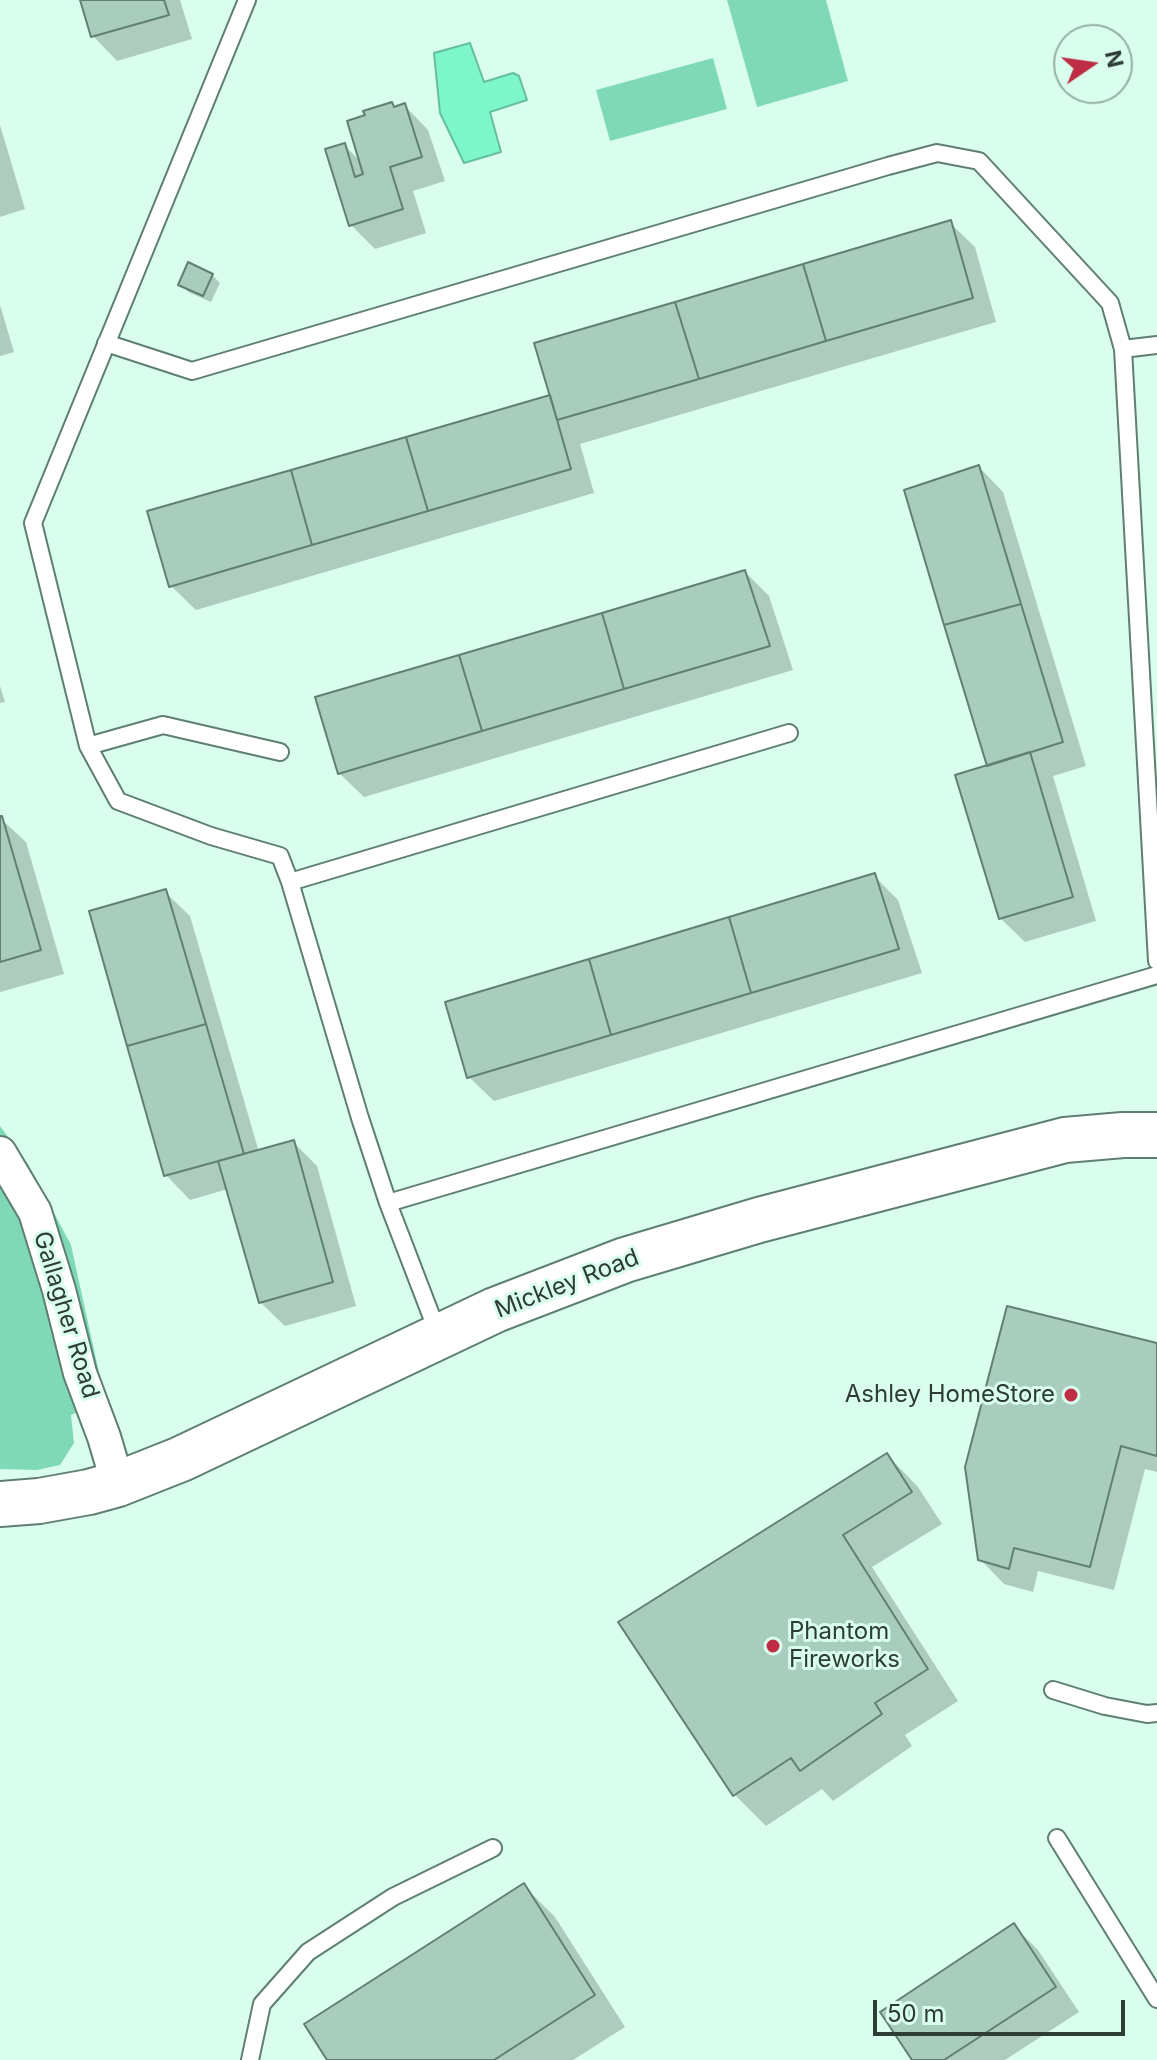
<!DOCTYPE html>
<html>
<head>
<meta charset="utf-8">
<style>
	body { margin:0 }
	#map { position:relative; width:1157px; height:2060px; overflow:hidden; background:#d9feee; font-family:Inter,sans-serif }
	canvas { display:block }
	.north { position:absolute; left:1053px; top:24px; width:80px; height:80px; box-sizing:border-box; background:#d9feee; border:2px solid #95b0a4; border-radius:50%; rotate:77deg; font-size:22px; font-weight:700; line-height:32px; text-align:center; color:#2e3c36 }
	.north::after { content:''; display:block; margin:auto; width:28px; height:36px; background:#be2d44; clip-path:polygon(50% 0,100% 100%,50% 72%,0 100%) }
	.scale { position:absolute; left:873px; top:2000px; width:252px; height:36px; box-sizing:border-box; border:4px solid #2e3c36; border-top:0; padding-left:10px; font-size:24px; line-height:28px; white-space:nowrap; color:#2e3c36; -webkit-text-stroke:6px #d9feee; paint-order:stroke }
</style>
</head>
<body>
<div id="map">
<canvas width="1157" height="2060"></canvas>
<div class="north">N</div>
<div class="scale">50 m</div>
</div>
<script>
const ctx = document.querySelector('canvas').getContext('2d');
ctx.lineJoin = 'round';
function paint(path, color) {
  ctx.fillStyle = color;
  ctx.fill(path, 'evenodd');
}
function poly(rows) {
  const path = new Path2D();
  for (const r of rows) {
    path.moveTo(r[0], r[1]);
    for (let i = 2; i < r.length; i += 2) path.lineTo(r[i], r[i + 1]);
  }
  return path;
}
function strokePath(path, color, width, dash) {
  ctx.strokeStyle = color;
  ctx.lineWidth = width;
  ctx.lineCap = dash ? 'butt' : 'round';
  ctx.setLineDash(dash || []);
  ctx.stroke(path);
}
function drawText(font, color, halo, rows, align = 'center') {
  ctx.font = font + ' Inter,sans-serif';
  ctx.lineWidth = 6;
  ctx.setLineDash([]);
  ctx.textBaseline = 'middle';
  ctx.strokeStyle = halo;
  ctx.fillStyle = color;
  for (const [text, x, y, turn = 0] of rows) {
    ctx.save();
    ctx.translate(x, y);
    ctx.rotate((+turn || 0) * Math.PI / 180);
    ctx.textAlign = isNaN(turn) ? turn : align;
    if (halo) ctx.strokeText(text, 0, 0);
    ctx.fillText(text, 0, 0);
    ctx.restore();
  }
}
const green = poly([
	[727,0,826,0,848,81,757,107],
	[713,58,727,109,610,141,596,90],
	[0,1126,28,1164,71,1245,105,1400,71,1415,74,1443,60,1465,37,1470,0,1469]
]);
const water = poly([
	[470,43,484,82,513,73,519,76,527,100,490,112,501,152,464,163,440,113,434,53,470,43]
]);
const shadow = poly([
	[82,0,180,0,192,39,117,61,93,36],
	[404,105,428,130,445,181,413,191,426,233,375,249,351,225,344,145,362,163,395,108],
	[0,125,25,209,0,217],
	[950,223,975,247,996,322,580,444,594,493,196,610,171,586,552,397],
	[212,275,220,283,211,302,188,292,181,284],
	[0,305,14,352,0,356],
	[979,467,1003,492,1086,766,1053,776,1096,921,1025,942,1000,918],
	[745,572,769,596,793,670,364,797,339,773],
	[0,686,5,702,0,703],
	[0,818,26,842,64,974,0,992],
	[874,876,898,900,922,973,494,1101,469,1077],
	[165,892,190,916,259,1152,293,1142,317,1166,356,1306,285,1326,260,1302,228,1189,190,1200,166,1175],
	[1157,1345,1157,1472,1145,1469,1114,1590,1038,1571,1033,1592,1004,1584,980,1559],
	[887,1455,918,1487,942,1524,872,1567,958,1701,905,1735,912,1746,833,1801,822,1789,766,1826,735,1795,621,1623],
	[523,1885,555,1917,625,2027,573,2060,329,2060],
	[1014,1926,1038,1950,1079,2012,1005,2060,914,2060]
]);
const building = poly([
	[80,0,164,0,169,15,91,37,80,0],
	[392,102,394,107,405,103,422,157,390,167,403,209,349,226,325,149,345,143,355,177,363,174,347,121,365,115,363,111,392,102],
	[951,220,973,298,826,341,803,264,951,220],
	[188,262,213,274,203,296,178,285,188,262],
	[803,264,826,341,699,379,675,302,803,264],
	[675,302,699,379,557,420,534,343,675,302],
	[550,395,571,469,428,511,406,437,550,395],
	[406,437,428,511,312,545,291,470,406,437],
	[979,465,1021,604,944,625,904,490,979,465],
	[291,470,312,545,169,587,147,511,291,470],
	[745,570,770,646,624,689,602,613,745,570],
	[1021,604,1063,742,987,766,944,625,1021,604],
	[602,613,624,689,482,731,459,655,602,613],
	[459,655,482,731,338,774,315,697,459,655],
	[1030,752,1073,897,999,919,955,775,1030,752],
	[0,816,2,816,41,950,0,962,0,816],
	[875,873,899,949,751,993,729,917,875,873],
	[166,889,206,1024,127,1046,89,911,166,889],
	[729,917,751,993,611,1035,589,959,729,917],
	[589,959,611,1035,467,1078,445,1002,589,959],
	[206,1024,244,1154,164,1176,127,1046,206,1024],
	[294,1140,333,1282,259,1303,218,1161,294,1140],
	[1007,1306,1157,1343,1157,1456,1121,1446,1090,1567,1014,1548,1009,1569,978,1560,965,1467,1007,1306],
	[887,1453,912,1492,843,1535,928,1669,875,1703,882,1714,800,1771,791,1758,733,1796,618,1622,887,1453],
	[524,1883,595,1995,494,2060,327,2060,304,2024,524,1883],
	[1014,1923,1056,1987,944,2060,912,2060,880,2012,1014,1923]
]);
const lane = poly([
	[247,0,33,523,88,746,118,801,211,836,280,856,290,882,360,1118,388,1203,439,1336],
	[106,343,192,371,888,166,937,153,979,161,1110,303,1123,349,1157,961],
	[1123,349,1157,345],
	[88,746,163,725,280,752],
	[290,882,789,733],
	[388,1203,1157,975],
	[1053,1690,1105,1706,1147,1714,1157,1713],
	[1057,1838,1157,1999],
	[250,2060,262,2004,308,1952,393,1897,493,1848]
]);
const street = poly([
	[0,1153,35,1212,59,1290,80,1373,104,1437,118,1484]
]);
const secondary = poly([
	[0,1504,39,1501,89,1492,118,1484,181,1459,495,1310,625,1260,759,1220,1065,1140,1123,1135,1157,1135]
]);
const markers = [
	[1071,1395,8,"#be2d44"],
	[773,1646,8,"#be2d44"]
];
const streetNames = [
	["Mickley Road",567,1284,-21],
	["Gallagher Road",66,1315,73]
];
const poiNames = [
	["Ashley HomeStore",1055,1395],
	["Phantom",789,1632,"left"],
	["Fireworks",789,1660,"left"]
];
paint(green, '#7fd9b7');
paint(water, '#7cf6ca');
strokePath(water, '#65be9e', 2);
paint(shadow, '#0003');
paint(building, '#a8ccbd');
strokePath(building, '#5f8173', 2);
strokePath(lane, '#5e7f71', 20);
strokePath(street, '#5e7f71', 36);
strokePath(secondary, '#5e7f71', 48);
strokePath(lane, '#fff', 16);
strokePath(street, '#fff', 32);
strokePath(secondary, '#fff', 44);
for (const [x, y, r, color] of markers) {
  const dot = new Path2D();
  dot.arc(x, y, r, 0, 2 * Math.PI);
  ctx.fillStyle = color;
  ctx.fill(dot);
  strokePath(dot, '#d9feee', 3);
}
drawText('24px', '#2e3c36', '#d9feee', streetNames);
drawText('24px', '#2e3c36', '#d9feee', poiNames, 'right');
</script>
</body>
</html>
